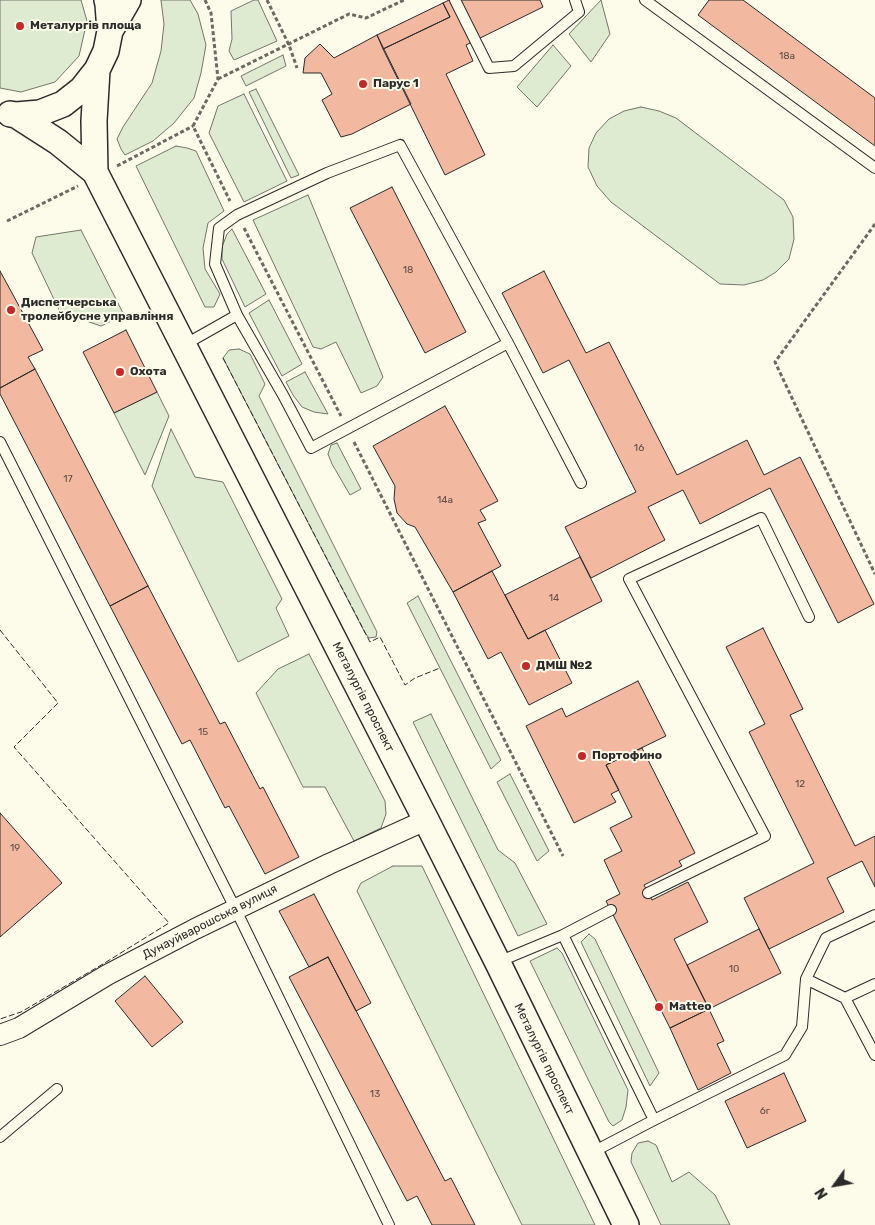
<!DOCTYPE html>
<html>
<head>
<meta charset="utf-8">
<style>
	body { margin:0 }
	#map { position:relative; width:875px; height:1225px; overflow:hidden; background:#fdfbea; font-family:Rubik,sans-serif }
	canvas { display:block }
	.north { position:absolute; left:810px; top:1160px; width:50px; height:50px; -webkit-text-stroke:4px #fdfbea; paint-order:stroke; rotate:238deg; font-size:14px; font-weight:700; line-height:20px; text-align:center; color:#2b2b2b }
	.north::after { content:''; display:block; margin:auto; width:18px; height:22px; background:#2b2b2b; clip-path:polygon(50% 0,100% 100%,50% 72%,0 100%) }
</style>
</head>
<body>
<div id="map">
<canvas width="875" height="1225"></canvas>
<div class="north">N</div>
</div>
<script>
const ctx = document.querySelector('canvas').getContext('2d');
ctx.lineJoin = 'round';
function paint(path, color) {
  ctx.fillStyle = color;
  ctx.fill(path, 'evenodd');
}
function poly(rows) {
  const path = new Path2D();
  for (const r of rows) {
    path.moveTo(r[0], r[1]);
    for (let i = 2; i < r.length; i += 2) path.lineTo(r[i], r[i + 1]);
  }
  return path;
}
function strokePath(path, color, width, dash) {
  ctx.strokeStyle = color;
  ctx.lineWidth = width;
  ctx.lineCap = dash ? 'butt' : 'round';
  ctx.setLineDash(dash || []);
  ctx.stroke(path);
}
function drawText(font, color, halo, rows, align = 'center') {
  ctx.font = font + ' Rubik,sans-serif';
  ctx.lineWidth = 4;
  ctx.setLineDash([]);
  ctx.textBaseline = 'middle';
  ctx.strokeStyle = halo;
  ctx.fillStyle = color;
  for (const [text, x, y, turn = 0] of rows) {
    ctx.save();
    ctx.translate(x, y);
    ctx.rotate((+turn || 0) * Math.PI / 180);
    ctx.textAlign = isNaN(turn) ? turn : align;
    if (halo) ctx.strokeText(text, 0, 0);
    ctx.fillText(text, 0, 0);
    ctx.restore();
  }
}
const green = poly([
	[0,0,81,0,87,21,79,56,55,82,21,92,0,88,0,0],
	[161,0,190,0,198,14,206,45,201,73,194,98,174,123,153,141,125,155,121,149,117,139,123,127,152,83,161,51,164,24,161,0],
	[254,0,258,0,277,41,234,60,229,51,232,39,231,11,254,0],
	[601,0,610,34,591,62,569,34,601,0],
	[553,45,571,66,537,107,517,87,553,45],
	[283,55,286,66,246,86,241,76,283,55],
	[256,89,299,175,291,178,249,92,256,89],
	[244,94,287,181,244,202,209,133,218,106,244,94],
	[641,107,659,111,676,118,784,200,793,217,794,239,789,259,776,272,763,280,744,285,720,284,611,202,597,186,588,167,589,148,596,133,609,119,624,111,641,107],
	[176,146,187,148,196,151,224,211,208,223,203,248,205,269,220,294,214,307,205,307,136,166,176,146],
	[308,195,383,377,377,386,361,393,336,342,321,349,313,347,253,220,308,195],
	[232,229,266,294,245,307,222,259,222,247,227,234,232,229],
	[81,230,124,315,101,326,60,312,32,253,36,237,81,230],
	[269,300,302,364,282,376,249,313,269,300],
	[239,349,250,354,265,384,259,396,377,632,376,637,369,638,365,633,223,358,229,350,239,349],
	[305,372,328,414,314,412,302,407,293,395,286,382,305,372],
	[157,392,169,416,145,475,114,413,157,392],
	[171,429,195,477,223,482,282,599,276,608,289,636,238,662,152,486,171,429],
	[337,443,361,489,350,495,332,464,328,454,331,445,337,443],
	[418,596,501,760,491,769,407,603,418,596],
	[309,654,385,801,386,814,381,828,354,841,325,787,303,787,256,693,278,669,309,654],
	[431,714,498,850,515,863,547,924,518,936,413,722,431,714],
	[510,774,549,851,537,861,497,782,510,774],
	[393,866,422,866,595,1225,522,1225,357,891,361,883,393,866],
	[589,934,595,939,659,1073,650,1086,581,942,589,934],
	[557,948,562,953,628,1090,626,1107,622,1120,613,1126,609,1122,530,961,557,948],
	[648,1141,656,1145,672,1182,689,1172,715,1195,730,1225,661,1225,631,1162,632,1153,638,1143,648,1141]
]);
const building = poly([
	[449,0,540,0,543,7,466,45,473,61,446,74,485,155,445,175,383,49,450,17,443,3,449,0],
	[709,0,743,0,875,98,875,146,698,15,709,0],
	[443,3,450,17,383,49,377,35,443,3],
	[377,35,411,104,352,134,341,137,322,100,332,94,321,73,303,73,305,58,320,44,334,58,377,35],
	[392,187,466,332,425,353,350,208,392,187],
	[0,271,43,350,28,357,35,369,0,388,0,271],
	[544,271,586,353,609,342,677,475,747,440,764,475,800,457,874,604,838,623,770,488,700,524,683,490,648,507,665,540,591,578,565,527,636,492,569,360,543,373,502,293,544,271],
	[126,330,157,392,114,413,83,352,126,330],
	[35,369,148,586,110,606,0,394,0,388,35,369],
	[445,406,498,501,480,510,486,520,478,523,501,566,453,592,415,527,407,524,397,513,394,499,395,486,373,446,445,406],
	[580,557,602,601,528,639,505,595,580,557],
	[492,571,528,639,545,630,572,683,529,705,501,652,488,659,453,592,492,571],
	[148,586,220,724,225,722,260,789,263,787,299,857,265,874,229,806,225,808,190,740,182,744,110,606,148,586],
	[763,628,803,709,790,715,855,846,875,836,875,887,862,861,827,878,844,912,769,949,744,898,814,863,749,732,765,724,726,647,763,628],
	[638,681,666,736,606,765,619,790,611,794,616,802,574,823,526,726,562,708,566,717,638,681],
	[642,748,695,853,679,861,682,866,644,885,652,900,688,882,708,922,674,939,709,1009,670,1028,606,901,620,894,604,860,622,851,610,828,632,817,606,765,642,748],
	[0,813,62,883,0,937,0,813],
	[314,894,371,1003,356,1011,328,957,309,967,279,911,314,894],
	[759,929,781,973,709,1009,687,965,759,929],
	[328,957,445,1181,451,1178,475,1225,432,1225,417,1196,407,1201,289,977,328,957],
	[145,976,183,1022,152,1047,115,1001,145,976],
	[709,1009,724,1041,717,1044,731,1073,698,1090,670,1028,709,1009],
	[784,1073,806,1121,747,1148,725,1101,784,1073]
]);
const path = poly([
	[205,0,211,13,218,79,193,126,230,201],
	[267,0,289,45,297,68],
	[218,79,349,14,366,18,404,0],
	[117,166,193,126],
	[7,221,78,186],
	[875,224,775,362,875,574],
	[244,228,341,416],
	[354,442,563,856]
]);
const service = poly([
	[455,0,489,68,514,66,579,12,575,0],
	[645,0,875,168],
	[237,315,283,395,311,448,508,343],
	[184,345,237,315,215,264,219,228,237,215,327,173,400,145,508,343,581,483],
	[0,442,235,908,389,1225],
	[648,893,765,836,629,579,761,518,809,617],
	[563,935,611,910],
	[498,962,563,935,654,1120],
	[806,979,845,998,875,984],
	[845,998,875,1055],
	[0,1137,57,1089],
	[591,1153,654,1120,785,1055,802,1027,806,979,826,938,875,915]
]);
const minor = poly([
	[0,1035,19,1028,107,975,195,929,329,864,426,820]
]);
const tertiary = poly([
	[110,31,128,0],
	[10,114,16,115,40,113,63,104,82,89,97,70,106,51,110,31,108,4,107,0],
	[16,115,58,142,95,172,426,820,498,963,626,1225],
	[95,172,94,121,97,70]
]);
const fence = poly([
	[223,358,370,642,380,637,405,685,415,678,440,668],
	[0,630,58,703,14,747,169,923,103,964,21,1012,0,1019]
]);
const markers = [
	[20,26,5,"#c62828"],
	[363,84,5,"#c62828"],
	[11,310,5,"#c62828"],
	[120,372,5,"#c62828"],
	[526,666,5,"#c62828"],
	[582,756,5,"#c62828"],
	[659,1007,5,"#c62828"]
];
const numberNames = [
	["18а",787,56],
	["18",408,270],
	["16",639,448],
	["17",68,479],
	["14а",445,500],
	["14",554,598],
	["15",203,732],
	["12",800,784],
	["19",15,848],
	["10",734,969],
	["13",375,1094],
	["6г",765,1111]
];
const poiNames = [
	["Металургів площа",30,26],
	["Парус 1",373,84],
	["Диспетчерська",21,303],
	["тролейбусне управління",21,317],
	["Охота",130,372],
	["ДМШ №2",536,666],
	["Портофино",592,756],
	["Matteo",669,1007]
];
const streetNames = [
	["Металургів проспект",363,697,63],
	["Дунауйварошська вулиця",210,922,-27],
	["Металургів проспект",544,1059,64]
];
paint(green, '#deebd1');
strokePath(green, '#74746e', 1);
paint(building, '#f2b8a0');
strokePath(building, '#2b2b2b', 1);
strokePath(service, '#2b2b2b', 12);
strokePath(minor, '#2b2b2b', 22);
strokePath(tertiary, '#2b2b2b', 28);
strokePath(path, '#6a6964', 3, [4, 2.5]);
strokePath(service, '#fdfbea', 10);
strokePath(minor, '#fdfbea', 20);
strokePath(tertiary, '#fdfbea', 25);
strokePath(fence, '#2b2b2b', 1, [6, 2.5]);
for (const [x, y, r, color] of markers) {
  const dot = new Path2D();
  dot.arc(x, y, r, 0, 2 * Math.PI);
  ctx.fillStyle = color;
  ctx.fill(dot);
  strokePath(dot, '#fdfbea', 2);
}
drawText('10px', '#5d4e48', null, numberNames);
drawText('bold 12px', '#2b2b2b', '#fdfbea', poiNames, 'left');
drawText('12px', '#2b2b2b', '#fdfbea', streetNames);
</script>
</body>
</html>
